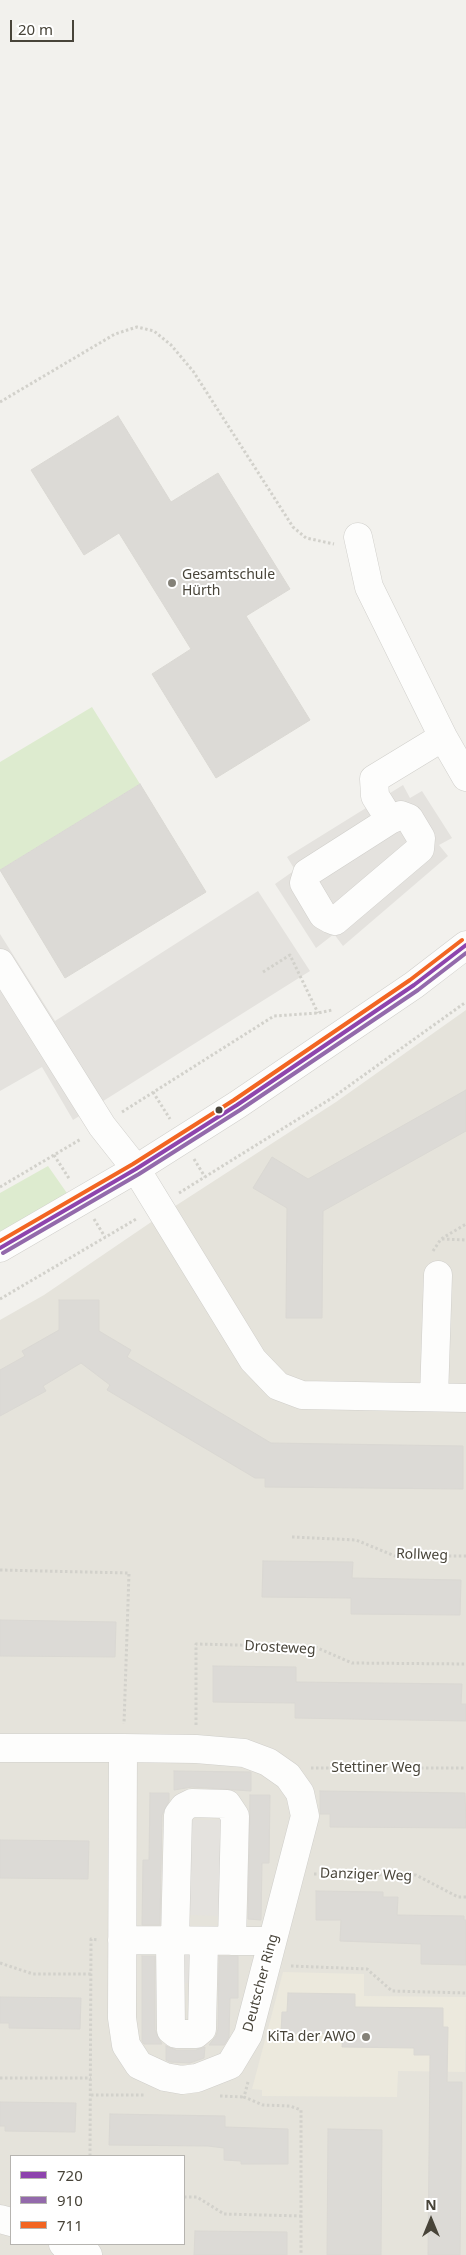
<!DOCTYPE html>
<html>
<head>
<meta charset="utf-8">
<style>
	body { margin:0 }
	#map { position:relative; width:466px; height:2255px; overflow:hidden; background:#f2f1ed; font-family:"Noto Sans",sans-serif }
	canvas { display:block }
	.legend { position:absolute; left:10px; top:2155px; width:175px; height:90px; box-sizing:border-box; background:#fff; border:1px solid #b6b4b0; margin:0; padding:6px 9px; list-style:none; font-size:15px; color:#484439 }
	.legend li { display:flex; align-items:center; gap:10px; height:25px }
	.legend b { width:25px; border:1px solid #b6b4b0 }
	.north { position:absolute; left:406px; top:2195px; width:50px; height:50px; -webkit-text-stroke:4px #fff; paint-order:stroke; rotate:0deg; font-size:14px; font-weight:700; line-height:20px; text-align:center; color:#484439 }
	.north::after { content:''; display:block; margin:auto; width:18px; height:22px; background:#484439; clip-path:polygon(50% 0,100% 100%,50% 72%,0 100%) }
	.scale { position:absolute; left:10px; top:20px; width:64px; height:22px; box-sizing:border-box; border:2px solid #484439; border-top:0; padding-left:6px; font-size:15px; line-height:18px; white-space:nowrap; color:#484439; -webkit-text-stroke:4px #fff; paint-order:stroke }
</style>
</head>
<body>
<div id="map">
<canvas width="466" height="2255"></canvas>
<ul class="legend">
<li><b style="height:6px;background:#8e44ad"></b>720</li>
<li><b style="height:6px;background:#936aab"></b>910</li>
<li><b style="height:6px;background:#f26522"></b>711</li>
</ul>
<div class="north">N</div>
<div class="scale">20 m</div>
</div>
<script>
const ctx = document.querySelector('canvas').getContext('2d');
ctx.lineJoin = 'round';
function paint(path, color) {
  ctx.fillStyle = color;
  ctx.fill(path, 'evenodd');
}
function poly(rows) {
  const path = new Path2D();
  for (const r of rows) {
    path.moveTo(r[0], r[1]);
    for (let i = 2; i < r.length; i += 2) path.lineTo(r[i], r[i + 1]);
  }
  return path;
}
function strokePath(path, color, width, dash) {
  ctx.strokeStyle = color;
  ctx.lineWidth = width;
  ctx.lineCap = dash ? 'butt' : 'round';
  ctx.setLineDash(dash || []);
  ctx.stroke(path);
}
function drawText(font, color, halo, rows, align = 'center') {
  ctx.font = font + ' "Noto Sans",sans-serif';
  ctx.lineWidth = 4;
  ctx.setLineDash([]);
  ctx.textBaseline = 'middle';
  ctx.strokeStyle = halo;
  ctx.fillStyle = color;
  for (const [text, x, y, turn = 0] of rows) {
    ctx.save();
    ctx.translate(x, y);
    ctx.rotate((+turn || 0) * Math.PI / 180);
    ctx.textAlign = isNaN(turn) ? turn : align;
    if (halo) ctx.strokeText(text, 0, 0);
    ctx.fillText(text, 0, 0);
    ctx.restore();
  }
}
const residential = poly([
	[466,1010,466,2255,0,2255,0,1320,44,1295,166,1212,336,1102],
	[11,2156,184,2156,184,2244,11,2244]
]);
const education = poly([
	[283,1972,364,1974,364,1996,466,1997,465,2072,398,2071,397,2097,262,2096,262,2090,252,2089]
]);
const green = poly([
	[92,707,140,784,0,870,0,762],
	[48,1166,69,1196,0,1237,0,1193]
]);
const parking = poly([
	[403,785,410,798,422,791,452,838,439,845,448,856,343,946,334,934,316,948,275,884,295,870,287,857],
	[258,891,310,971,73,1120,42,1067,0,1091,0,934,55,1021],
	[187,1820,223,1820,222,1916,187,1915],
	[181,1952,199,1952,198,1983,181,1983]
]);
const building = poly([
	[118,416,171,502,218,473,290,589,246,616,310,720,216,778,152,674,191,649,119,533,84,555,31,470,118,416],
	[140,784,206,892,65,978,0,870,140,784],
	[466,1090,466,1131,323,1211,322,1318,286,1318,287,1208,253,1188,272,1157,308,1179,466,1090],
	[59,1300,99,1300,99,1331,131,1350,127,1357,271,1443,463,1446,463,1489,265,1487,265,1478,255,1478,107,1390,110,1385,81,1363,43,1386,46,1391,0,1416,0,1370,25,1356,22,1351,59,1330,59,1300],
	[263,1561,353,1562,352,1578,461,1580,460,1615,351,1614,351,1598,262,1597,263,1561],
	[0,1620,116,1622,115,1657,0,1656,0,1620],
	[213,1666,296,1667,296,1682,462,1684,461,1704,466,1704,466,1721,295,1718,295,1703,213,1702,213,1666],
	[174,1771,251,1772,251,1791,192,1787,174,1790,174,1771],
	[320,1791,465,1793,466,1828,330,1827,330,1814,320,1814,320,1791],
	[150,1793,169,1793,169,1801,162,1815,160,1925,142,1925,143,1860,149,1860,150,1793],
	[250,1795,270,1795,269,1863,262,1863,261,1920,248,1919,250,1795],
	[0,1840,89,1841,88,1879,0,1878,0,1840],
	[316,1891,383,1892,383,1897,398,1897,397,1915,464,1916,464,1920,466,1920,466,1965,421,1964,421,1944,340,1941,341,1920,316,1920,316,1891],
	[142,1956,155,1956,155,2030,162,2044,144,2044,142,2041,142,1956],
	[219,1956,238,1956,238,1998,230,1998,229,2037,224,2045,209,2045,216,2036,218,2029,219,1956],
	[288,1993,355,1994,355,2007,443,2008,443,2027,448,2027,447,2082,462,2082,460,2255,428,2255,430,2055,414,2055,414,2048,342,2047,343,2034,281,2033,282,2012,287,2012,288,1993],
	[0,1997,81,1998,80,2029,9,2028,9,2023,0,2023,0,1997],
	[166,2046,176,2050,196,2050,205,2047,204,2058,190,2063,170,2062,166,2060,166,2046],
	[0,2102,76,2103,75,2132,5,2131,5,2126,0,2126,0,2102],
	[110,2114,225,2116,225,2127,288,2129,288,2164,241,2164,241,2161,224,2160,224,2148,208,2146,109,2145,110,2114],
	[328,2129,382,2130,381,2255,327,2255,328,2129],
	[195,2231,287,2232,287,2255,194,2255,195,2231]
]);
const path = poly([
	[0,402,115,334,137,327,154,331,171,345,193,371,293,527,306,538,334,544],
	[263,972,290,955,318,1013],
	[153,1092,170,1119],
	[122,1112,274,1016,318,1013,332,1010],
	[54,1155,70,1180],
	[194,1159,205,1177],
	[0,1187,81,1139],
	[179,1193,332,1098,466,1002],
	[94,1219,105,1237],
	[442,1239,466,1240],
	[433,1251,441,1239,466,1224],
	[0,1299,138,1218],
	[292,1537,356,1540,395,1556,466,1556],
	[0,1570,129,1573,124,1724],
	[196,1725,196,1644,315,1647,352,1663,466,1664],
	[311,1768,466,1768],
	[314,1874,416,1875,458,1897,466,1897],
	[0,1963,33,1974,91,1974],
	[291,1966,367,1969,392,1991,466,1993],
	[0,2078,91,2078],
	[248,2082,244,2097,263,2105,290,2106,301,2110,301,2255],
	[91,2095,144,2095],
	[220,2096,244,2097],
	[90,2156,91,1939,99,1940],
	[184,2197,197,2197,224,2214,302,2216]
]);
const minor = poly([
	[358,537,369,587,443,737,466,777],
	[390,820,307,873,304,883,323,915,330,919,335,921,420,849,421,838,409,818,401,815,390,820,375,796,374,779,443,737],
	[0,963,102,1126,136,1169,253,1360,278,1386,302,1395,466,1398],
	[0,1248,136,1169,237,1105,414,985,466,945],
	[434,1397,438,1275],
	[0,1748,123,1748],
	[123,1748,196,1749,244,1753,268,1762,288,1776,300,1793,305,1816,248,2035,230,2065,197,2078,182,2080,165,2077,139,2065,126,2045,122,2018,123,1748],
	[122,1940,272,1941],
	[170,1940,171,2030,176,2034,196,2034,202,2029,204,1941],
	[175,1940,178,1815,184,1807,192,1803,227,1804,235,1816,232,1941],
	[0,2219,11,2222],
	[63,2244,88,2255]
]);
const bus1 = poly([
	[0,1248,136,1169,237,1105,414,985,466,945]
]);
const bus2 = poly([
	[3,1253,139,1174,240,1110,418,990,466,953]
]);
const bus3 = poly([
	[0,1241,133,1164,234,1100,410,980,462,940]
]);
const markers = [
	[172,583,5,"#848178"],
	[219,1110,4.5,"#484439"],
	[366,2037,5,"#848178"]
];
const poiNames = [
	["Gesamtschule",182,575],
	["Hürth",182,591],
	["KiTa der AWO",356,2037,"right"]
];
const streetNames = [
	["Rollweg",422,1555,2],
	["Drosteweg",280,1648,3],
	["Stettiner Weg",376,1768],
	["Danziger Weg",366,1875,2],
	["Deutscher Ring",261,1983,-75]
];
paint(residential, '#e5e3db');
paint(education, '#ece9dd');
paint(green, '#ddebcf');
paint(parking, '#e4e2de');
paint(building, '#dcdad6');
strokePath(building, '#dad8d3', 1);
strokePath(minor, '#d0cfcb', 29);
strokePath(path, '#d2d1cb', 3, [2.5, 2.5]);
strokePath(minor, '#fdfdfc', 28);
strokePath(bus1, '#8e44ad', 4);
strokePath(bus2, '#936aab', 4);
strokePath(bus3, '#f26522', 4);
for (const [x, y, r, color] of markers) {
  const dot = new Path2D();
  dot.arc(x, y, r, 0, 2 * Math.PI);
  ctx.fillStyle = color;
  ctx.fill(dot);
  strokePath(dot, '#fff', 2);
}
drawText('14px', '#484439', '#fff', poiNames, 'left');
drawText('14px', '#484439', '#fff', streetNames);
</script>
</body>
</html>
